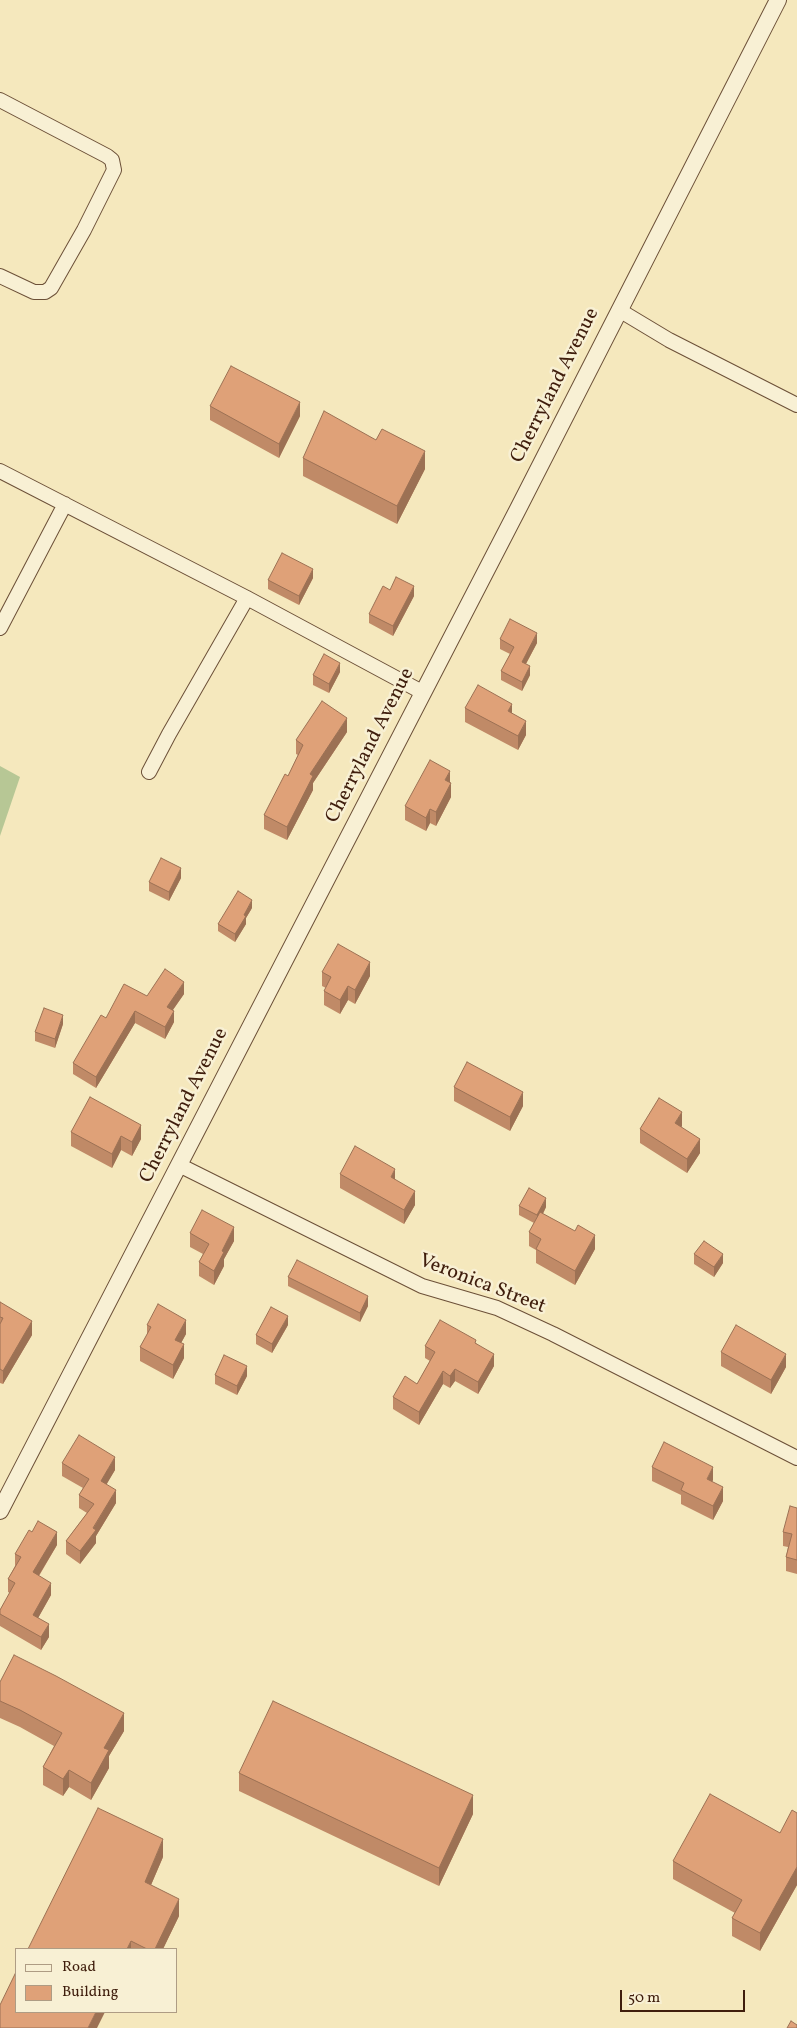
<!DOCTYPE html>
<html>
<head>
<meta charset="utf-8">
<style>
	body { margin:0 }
	#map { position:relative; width:797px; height:2028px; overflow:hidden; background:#f5e8bd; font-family:Vollkorn,serif }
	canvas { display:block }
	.legend { position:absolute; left:15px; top:1948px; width:162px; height:65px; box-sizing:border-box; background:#f8f0d4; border:1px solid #ae9c84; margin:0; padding:6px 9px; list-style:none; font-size:15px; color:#3f1d0c }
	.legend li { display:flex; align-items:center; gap:10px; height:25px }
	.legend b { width:25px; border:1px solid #ae9c84 }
	.scale { position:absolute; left:620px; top:1990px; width:125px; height:22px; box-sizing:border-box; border:2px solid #3f1d0c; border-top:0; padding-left:6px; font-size:15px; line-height:18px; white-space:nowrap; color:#3f1d0c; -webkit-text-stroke:4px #f8f0d4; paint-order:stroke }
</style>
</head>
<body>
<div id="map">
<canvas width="797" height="2028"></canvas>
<ul class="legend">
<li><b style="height:6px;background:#f8f0d4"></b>Road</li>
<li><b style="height:14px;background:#dfa178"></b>Building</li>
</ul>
<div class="scale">50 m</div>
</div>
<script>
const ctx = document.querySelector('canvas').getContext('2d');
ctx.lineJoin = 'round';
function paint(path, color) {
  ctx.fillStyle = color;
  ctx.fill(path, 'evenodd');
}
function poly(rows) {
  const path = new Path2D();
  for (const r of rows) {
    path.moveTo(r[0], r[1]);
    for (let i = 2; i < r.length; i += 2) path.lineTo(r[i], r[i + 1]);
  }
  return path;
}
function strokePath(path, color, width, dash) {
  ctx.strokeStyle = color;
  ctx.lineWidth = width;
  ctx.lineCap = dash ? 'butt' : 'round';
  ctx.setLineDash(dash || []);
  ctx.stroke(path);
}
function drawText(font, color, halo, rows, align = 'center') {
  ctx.font = font + ' Vollkorn,serif';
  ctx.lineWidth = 5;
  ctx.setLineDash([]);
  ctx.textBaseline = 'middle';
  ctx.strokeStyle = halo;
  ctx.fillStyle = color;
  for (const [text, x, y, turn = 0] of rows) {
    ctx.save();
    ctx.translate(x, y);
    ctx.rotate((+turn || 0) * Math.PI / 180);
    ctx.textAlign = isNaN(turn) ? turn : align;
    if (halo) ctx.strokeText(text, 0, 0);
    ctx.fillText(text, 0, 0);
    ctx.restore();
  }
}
const green = poly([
	[0,766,20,777,0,836]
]);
const minor = poly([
	[0,100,107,156,112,160,114,170,84,230,51,288,45,292,34,292,0,276],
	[619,310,669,340,797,405],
	[0,471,247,598,422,692],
	[0,628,65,504],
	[149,772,169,734,247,598],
	[179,1165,422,1286,497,1308,553,1334,797,1458]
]);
const tertiary = poly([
	[0,1511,518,509,778,0]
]);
const wall = poly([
	[210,406,300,416,279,458,210,420],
	[376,440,425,469,397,524,303,476,303,458],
	[313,578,299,605,268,589,268,580],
	[390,590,414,596,393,636,369,623,369,614],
	[500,639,537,643,526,664,530,675,522,691,501,680,501,671,510,654,500,649],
	[340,672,329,693,313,685,313,675],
	[465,708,512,713,526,735,518,750,465,722],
	[347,732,313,783,313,790,287,840,264,829,264,815,288,776,298,755,296,754,296,740],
	[450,783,451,797,436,826,430,823,426,831,405,820,405,806],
	[181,878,169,901,149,891,149,882],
	[252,908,246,918,246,924,235,942,218,931,218,924],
	[322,972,370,976,355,1004,348,1000,340,1014,324,1005,324,991,326,988,322,986],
	[184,994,173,1010,174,1022,165,1039,135,1023,96,1088,73,1074,73,1063,106,1018,147,996],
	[63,1024,55,1048,35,1041,35,1032],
	[454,1087,523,1106,510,1131,454,1101],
	[141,1125,141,1139,132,1156,121,1150,112,1168,71,1146,71,1132],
	[682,1126,681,1127,700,1153,687,1173,640,1143,640,1129],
	[340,1174,395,1180,415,1205,404,1224,340,1188],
	[519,1206,546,1207,543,1214,595,1249,575,1285,536,1263,536,1250,529,1246,529,1232,534,1223,519,1215],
	[190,1233,234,1241,224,1259,224,1266,214,1285,199,1276,199,1262,203,1254,190,1247],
	[694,1254,723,1263,714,1277,694,1264],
	[288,1277,368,1306,360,1322,288,1286],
	[0,1302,32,1335,3,1384,0,1383],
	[147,1325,186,1334,181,1343,184,1358,173,1379,140,1361,140,1347,147,1335],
	[288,1325,272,1353,256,1344,256,1335],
	[476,1343,494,1366,478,1394,455,1381,450,1388,443,1384,419,1425,393,1409,393,1397,417,1384,430,1361,425,1358,425,1346],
	[721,1352,786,1367,771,1394,721,1366],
	[215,1375,247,1376,237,1395,215,1384],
	[62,1463,115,1470,106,1484,116,1503,96,1536,96,1543,80,1564,66,1554,66,1541,87,1513,79,1508,79,1495,83,1488,62,1476],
	[652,1467,713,1480,712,1481,723,1501,713,1520,681,1504,681,1495,652,1481],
	[797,1508,797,1574,786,1571,786,1557,788,1547,783,1546,783,1532],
	[57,1545,39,1576,51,1595,38,1618,49,1637,41,1650,0,1626,0,1610,10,1593,8,1592,8,1579,15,1566,15,1554],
	[0,1682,124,1731,109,1756,109,1768,91,1800,69,1787,63,1796,43,1785,43,1767,54,1746,20,1727,0,1718],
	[239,1773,473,1814,439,1886,239,1791],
	[797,1813,797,1885,760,1951,732,1936,732,1918,735,1913,673,1879,673,1861,780,1833],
	[163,1857,151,1885,179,1916,163,1949,28,1949]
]);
const shadedWall = poly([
	[300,402,300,416,279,458,279,444],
	[425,451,425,469,397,524,397,506],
	[313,569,313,578,299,605,299,596],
	[414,586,414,596,393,636,393,626],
	[537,633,537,643,522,671,522,662],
	[340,663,340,672,329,693,329,684],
	[530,666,530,675,522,691,522,682],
	[512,704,512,718,508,711],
	[347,718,347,732,313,783,313,790,287,840,287,827,310,774],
	[526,721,526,735,518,750,518,736],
	[450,771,450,785,445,780],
	[451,783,451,797,436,826,436,812],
	[430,809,430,823,426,831,426,818],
	[181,868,181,878,169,901,169,892],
	[252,900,252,908,246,918,246,924,235,942,235,934,244,915],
	[370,962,370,976,355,1004,355,990],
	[184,982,184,994,167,1018,167,1007],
	[348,986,348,1000,340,1014,340,1000],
	[135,1011,135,1023,96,1088,96,1077],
	[174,1011,174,1022,165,1039,165,1027],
	[63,1015,63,1024,55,1048,55,1039],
	[523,1092,523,1106,510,1131,510,1117],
	[682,1112,682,1126,675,1137,675,1123],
	[141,1125,141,1139,132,1156,132,1142],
	[121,1136,121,1150,112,1168,112,1154],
	[700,1139,700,1153,687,1173,687,1159],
	[395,1169,395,1183,391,1177],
	[415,1191,415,1205,404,1224,404,1210],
	[546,1198,546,1207,537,1225,537,1215],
	[234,1227,234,1241,224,1259,224,1266,214,1285,214,1271,222,1251],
	[595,1235,595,1249,575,1285,575,1271],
	[723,1254,723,1263,714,1277,714,1267],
	[368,1296,368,1306,360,1322,360,1313],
	[288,1316,288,1325,272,1353,272,1344],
	[186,1320,186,1334,175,1354,175,1340],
	[32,1321,32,1335,3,1384,3,1371],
	[184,1344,184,1358,173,1379,173,1365],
	[494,1354,494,1366,478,1394,478,1382],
	[786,1354,786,1367,771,1394,771,1380],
	[247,1366,247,1376,237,1395,237,1386],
	[455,1369,455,1381,450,1388,450,1376],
	[443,1371,443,1384,419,1425,419,1412],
	[115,1457,115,1470,101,1494,101,1481],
	[713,1467,713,1480,707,1493,707,1479],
	[723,1487,723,1501,713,1520,713,1506],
	[116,1490,116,1503,96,1536,96,1543,80,1564,80,1551],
	[57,1532,57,1545,33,1585,33,1572],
	[51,1583,51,1595,33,1627,33,1615],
	[49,1624,49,1637,41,1650,41,1637],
	[124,1713,124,1731,109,1756,109,1768,91,1800,91,1783,104,1748],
	[69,1770,69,1787,63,1796,63,1779],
	[473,1795,473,1814,439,1886,439,1868],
	[163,1839,163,1857,145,1899,145,1882],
	[797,1867,797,1885,760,1951,760,1933],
	[179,1899,179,1916,163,1949,155,1949],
	[131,1941,131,1949,127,1949],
	[96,2012,105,2012,97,2028,88,2028]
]);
const building = poly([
	[231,366,300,402,279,444,210,406,231,366],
	[324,411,376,440,382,429,425,451,397,506,303,458,324,411],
	[282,553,313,569,299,596,268,580,282,553],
	[396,577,414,586,393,626,369,614,383,586,390,590,396,577],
	[510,619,537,633,522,662,530,666,522,682,501,671,514,647,500,639,510,619],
	[324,654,340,663,329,684,313,675,324,654],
	[478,685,512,704,508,711,526,721,518,736,465,708,478,685],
	[322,701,347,718,310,774,313,776,287,827,264,815,285,774,288,776,303,745,296,740,322,701],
	[430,760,450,771,445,780,451,783,436,812,430,809,426,818,405,806,430,760],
	[161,858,181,868,169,892,149,882,161,858],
	[238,891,252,900,244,915,246,916,235,934,218,924,238,891],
	[338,944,370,962,355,990,348,986,340,1000,324,991,331,977,322,972,338,944],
	[165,969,184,982,167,1007,174,1011,165,1027,135,1011,96,1077,73,1063,101,1015,106,1018,124,984,147,996,165,969],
	[44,1008,63,1015,55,1039,35,1032,44,1008],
	[467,1062,523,1092,510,1117,454,1087,467,1062],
	[90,1097,141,1125,132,1142,121,1136,112,1154,71,1132,90,1097],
	[659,1098,682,1112,675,1123,700,1139,687,1159,640,1129,659,1098],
	[355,1146,395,1169,391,1177,415,1191,404,1210,340,1174,355,1146],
	[529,1188,546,1198,537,1215,519,1206,529,1188],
	[202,1210,234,1227,222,1251,224,1252,214,1271,199,1262,209,1244,190,1233,202,1210],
	[540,1212,575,1231,578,1225,595,1235,575,1271,536,1249,541,1239,529,1232,540,1212],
	[704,1241,723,1254,714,1267,694,1254,704,1241],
	[297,1260,368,1296,360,1313,288,1277,297,1260],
	[0,1302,32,1321,3,1371,0,1369,0,1324,3,1318,0,1317,0,1302],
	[158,1304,186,1320,175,1340,184,1344,173,1365,140,1347,151,1327,147,1325,158,1304],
	[271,1307,288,1316,272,1344,256,1335,271,1307],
	[440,1320,476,1340,475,1343,494,1354,478,1382,455,1369,450,1376,443,1371,419,1412,393,1397,405,1376,417,1384,435,1352,425,1346,440,1320],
	[736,1325,786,1354,771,1380,721,1352,736,1325],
	[224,1355,247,1366,237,1386,215,1375,224,1355],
	[79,1435,115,1457,101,1481,116,1490,93,1528,96,1530,80,1551,66,1541,94,1504,79,1495,89,1479,62,1463,79,1435],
	[664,1442,713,1467,707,1479,723,1487,713,1506,681,1490,684,1483,652,1467,664,1442],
	[790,1506,797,1508,797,1560,786,1557,792,1534,783,1532,790,1506],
	[38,1521,57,1532,33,1572,51,1583,33,1615,49,1624,41,1637,0,1614,0,1610,15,1583,8,1579,21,1557,15,1554,29,1530,32,1532,38,1521],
	[14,1655,56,1676,124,1713,104,1748,109,1750,91,1783,69,1770,63,1779,43,1767,62,1733,20,1710,0,1701,0,1682,14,1655],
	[273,1701,473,1795,439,1868,239,1773,273,1701],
	[710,1794,780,1833,792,1810,797,1813,797,1867,760,1933,732,1918,742,1900,673,1861,710,1794],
	[98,1808,163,1839,145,1882,179,1899,155,1949,147,1949,131,1941,127,1949,28,1949,98,1808],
	[16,1972,16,2012,96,2012,88,2028,0,2028,0,2005,16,1972],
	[791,2021,797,2025,797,2028,787,2028,791,2021]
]);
const streetNames = [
	["Cherryland Avenue",556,386,-63],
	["Cherryland Avenue",371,746,-63],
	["Cherryland Avenue",185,1106,-63],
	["Veronica Street",482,1285,21]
];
paint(green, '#b7c795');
strokePath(minor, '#6c5038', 16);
strokePath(tertiary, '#6c5038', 18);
strokePath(minor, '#f8f0d4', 14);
strokePath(tertiary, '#f8f0d4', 16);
paint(wall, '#c08a67');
paint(shadedWall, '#9c7154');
paint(building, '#dfa178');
strokePath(building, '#9c7154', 1);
drawText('20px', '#3f1d0c', '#f8f0d4', streetNames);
</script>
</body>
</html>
